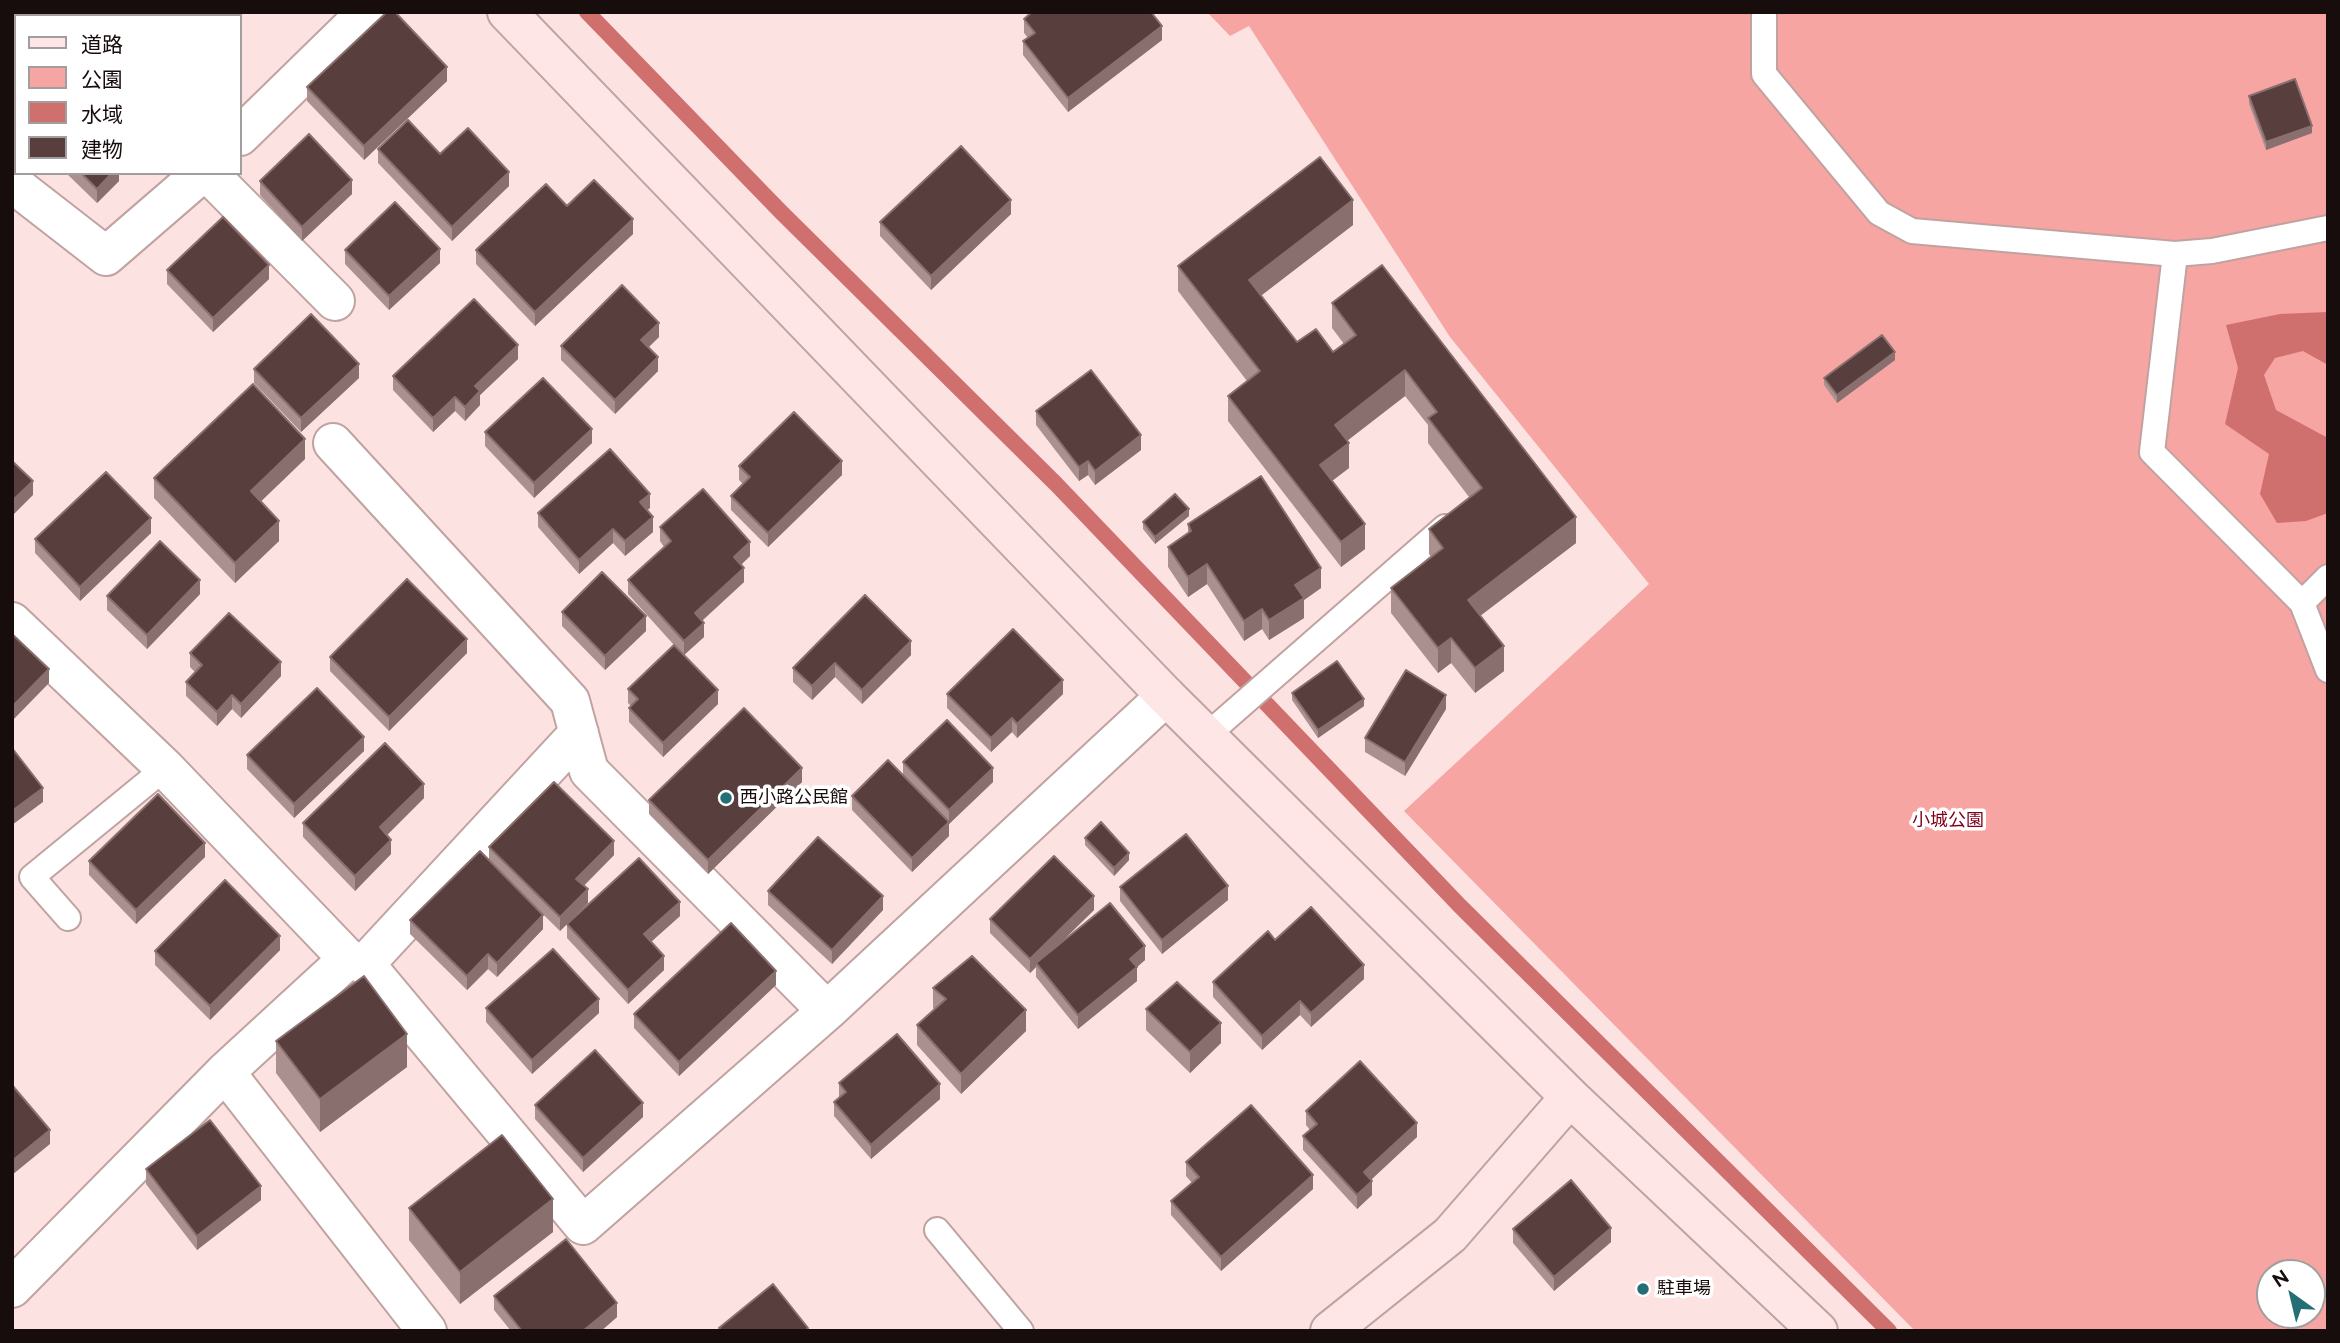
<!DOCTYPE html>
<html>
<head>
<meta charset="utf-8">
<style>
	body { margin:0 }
	#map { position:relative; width:2340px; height:1343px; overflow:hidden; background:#fce3e2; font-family:Raleway,"Noto Sans JP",sans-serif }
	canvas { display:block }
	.frame { position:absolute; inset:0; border:14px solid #170d0c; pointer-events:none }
	.legend { position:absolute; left:14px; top:14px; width:228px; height:161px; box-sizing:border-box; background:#fff; border:2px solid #a29e9e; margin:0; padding:9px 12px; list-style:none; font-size:21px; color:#170d0c }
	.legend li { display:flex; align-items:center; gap:14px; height:35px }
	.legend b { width:35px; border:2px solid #a29e9e }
	.north { position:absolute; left:2256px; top:1259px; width:70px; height:70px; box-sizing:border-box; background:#fff; border:2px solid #a29e9e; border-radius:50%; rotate:326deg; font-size:19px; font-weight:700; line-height:28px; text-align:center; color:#170d0c }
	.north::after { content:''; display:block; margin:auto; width:24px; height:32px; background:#246f75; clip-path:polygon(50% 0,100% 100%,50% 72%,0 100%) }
</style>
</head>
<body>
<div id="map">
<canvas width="2340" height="1343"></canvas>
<div class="frame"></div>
<ul class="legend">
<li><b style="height:9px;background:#fde6e5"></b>道路</li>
<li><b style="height:19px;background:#f6a5a2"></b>公園</li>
<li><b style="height:19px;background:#d0706e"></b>水域</li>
<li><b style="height:19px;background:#583f3e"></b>建物</li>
</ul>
<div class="north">N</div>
</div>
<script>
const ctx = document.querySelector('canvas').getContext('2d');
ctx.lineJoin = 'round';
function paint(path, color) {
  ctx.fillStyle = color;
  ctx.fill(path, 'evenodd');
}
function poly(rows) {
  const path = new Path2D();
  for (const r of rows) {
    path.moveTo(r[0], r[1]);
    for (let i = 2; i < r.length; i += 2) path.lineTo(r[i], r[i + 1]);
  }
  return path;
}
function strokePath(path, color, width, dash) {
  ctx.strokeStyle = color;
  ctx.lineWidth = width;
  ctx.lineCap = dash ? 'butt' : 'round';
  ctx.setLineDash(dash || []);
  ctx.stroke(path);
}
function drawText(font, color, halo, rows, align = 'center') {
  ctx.font = font + ' Raleway,"Noto Sans JP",sans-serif';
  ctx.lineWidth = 7;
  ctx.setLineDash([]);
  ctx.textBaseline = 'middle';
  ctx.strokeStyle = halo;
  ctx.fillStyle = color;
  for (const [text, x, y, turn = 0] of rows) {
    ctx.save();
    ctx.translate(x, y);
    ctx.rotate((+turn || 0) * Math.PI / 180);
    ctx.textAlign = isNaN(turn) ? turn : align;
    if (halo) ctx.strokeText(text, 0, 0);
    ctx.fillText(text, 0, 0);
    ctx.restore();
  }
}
const green = poly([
	[1207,12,2328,12,2328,1331,1915,1331,1404,811,1649,584,1450,337,1249,26,1230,36],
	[2270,1273,2312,1273,2312,1315,2270,1315]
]);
const water = poly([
	[2328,312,2328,365,2303,351,2275,358,2264,375,2276,410,2328,438,2328,513,2306,521,2277,523,2260,494,2269,454,2225,424,2238,368,2226,325,2280,314]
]);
const stream = poly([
	[587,12,780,211,1056,484,1460,906,1889,1331]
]);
const lane = poly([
	[1764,12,1764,74,1879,213,1912,231,2175,254,2212,251,2328,228],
	[2175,254,2152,452,2302,603,2328,577],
	[2302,603,2328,670],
	[1206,736,1445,527],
	[68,918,32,877,165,768],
	[937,1230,1021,1331]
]);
const street = poly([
	[240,136,367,12],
	[208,173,335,301],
	[12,183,106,256,202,173],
	[333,443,570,701,589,771,827,1011],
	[12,622,165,768,348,959,225,1072,12,1288],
	[348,959,365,964,583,1225,827,1011,1166,696],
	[365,964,579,733],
	[225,1072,427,1331]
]);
const secondary = poly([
	[507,12,1166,696,1570,1097,1818,1331],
	[1330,1331,1450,1235,1570,1097]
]);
const wall = poly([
	[205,12,244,12,240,17,209,16],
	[1024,19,1162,40,1068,112,1023,55,1023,41,1028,38,1024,33],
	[447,81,364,160,307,101,307,87],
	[2249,96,2312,133,2266,150,2249,104],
	[378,149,440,154,509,186,452,241,378,163],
	[66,173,119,173,119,181,97,203],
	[260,181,352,194,302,241,260,195],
	[567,206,633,234,535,326,476,264,476,250],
	[1011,214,931,290,880,236,880,222],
	[1353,225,1261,295,1297,342,1333,352,1344,344,1332,328,1332,303,1382,265,1576,543,1480,616,1504,671,1475,693,1451,663,1438,673,1391,613,1391,588,1431,557,1429,554,1429,529,1469,497,1428,443,1428,425,1405,396,1347,441,1349,468,1332,481,1365,549,1341,567,1228,421,1228,396,1247,381,1178,291,1178,266],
	[345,250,440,263,389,310,345,264],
	[167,270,269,279,213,332,167,284],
	[659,337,649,347,658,371,615,414,561,360,561,346],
	[518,359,480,395,480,405,465,421,455,411,433,432,393,390,393,376],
	[1895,360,1837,403,1824,385,1824,378],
	[254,369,359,378,301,432,254,383],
	[1036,411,1141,450,1095,485,1088,475,1079,481,1036,425],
	[485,432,592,443,534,498,485,446],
	[305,459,261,501,279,541,235,583,154,498,154,478],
	[739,466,842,475,768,547,731,510,731,496,743,484,739,480],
	[650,508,647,510,653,532,625,556,613,543,579,574,538,527,538,513],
	[1189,516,1155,544,1143,529,1143,522],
	[1188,524,1321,588,1304,600,1304,618,1269,640,1262,629,1244,641,1207,584,1188,597,1168,567,1168,547,1188,533],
	[660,527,750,556,741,565,744,582,702,621,704,637,684,655,718,704,663,757,629,722,629,708,631,706,628,703,628,689,674,645,628,594,628,580,664,547,660,541],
	[151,533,80,601,35,553,35,539],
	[200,594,147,649,107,610,107,596],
	[562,612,646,631,605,670,562,626],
	[190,653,281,676,241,718,232,709,217,726,186,696,186,682,195,672,190,667],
	[467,653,389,731,330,671,330,657],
	[911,655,862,704,835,677,812,700,793,682,793,668],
	[1292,693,1364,706,1318,738,1292,700],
	[947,694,1063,694,1017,738,1012,732,991,752,947,708],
	[1446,709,1405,776,1365,752,1365,738],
	[364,751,294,818,247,769,247,755],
	[903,762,993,782,949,824,949,836,912,872,852,810,852,796,903,776],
	[802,782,708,874,649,814,649,800],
	[424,798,387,835,391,854,355,891,303,837,303,823],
	[1085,838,1129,860,1114,876,1085,845],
	[489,847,614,855,584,886,588,903,575,916,680,916,651,942,664,970,628,1004,567,938,567,924,560,931,489,861],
	[205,857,136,924,89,875,89,861],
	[1120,887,1228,900,1162,954,1120,901],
	[768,891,883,910,832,964,768,905],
	[1094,910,1058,945,1145,960,1137,967,1137,981,1078,1029,1036,977,1036,967,1030,973,990,933,990,919],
	[410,920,543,929,497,977,488,969,467,990,410,934],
	[1275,940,1364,979,1311,1027,1300,1015,1262,1050,1213,997,1213,982],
	[280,950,210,1020,155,965,155,951],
	[776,985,679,1076,634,1028,634,1014],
	[933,988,1026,1031,961,1094,917,1045,917,1025,934,1009,933,1008],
	[486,1008,599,1013,532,1074,486,1022],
	[1146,1009,1221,1043,1190,1073,1146,1030],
	[276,1041,407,1067,320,1132,276,1073],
	[839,1083,940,1099,871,1159,834,1116,834,1102,839,1097],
	[535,1105,643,1117,583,1172,535,1119],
	[1306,1111,1417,1137,1371,1180,1372,1195,1357,1209,1303,1150,1303,1136,1310,1130,1306,1125],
	[1186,1162,1313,1189,1221,1271,1171,1215,1171,1201,1192,1183,1186,1176],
	[146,1169,261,1200,197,1250,146,1184],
	[409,1208,553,1232,460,1304,409,1240],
	[1513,1229,1611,1242,1554,1291,1513,1243],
	[494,1296,617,1317,601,1331,511,1331,494,1310]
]);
const shadedWall = poly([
	[25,12,40,12,37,16,22,16],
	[231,12,244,12,240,17,228,16],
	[16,22,16,36,12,39,12,25],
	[1162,26,1162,40,1068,112,1068,98],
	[447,67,447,81,364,160,364,146],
	[2312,126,2312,133,2266,150,2266,142],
	[509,172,509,186,452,241,452,227],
	[112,173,119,173,119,181,97,203,97,189],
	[352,180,352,194,302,241,302,227],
	[1011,200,1011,214,931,290,931,276],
	[1353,200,1353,225,1249,305,1249,280],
	[633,219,633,234,535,326,535,312],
	[440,249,440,263,389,310,389,296],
	[269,265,269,279,213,332,213,318],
	[659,323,659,337,641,354,641,340],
	[518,345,518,359,480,395,480,405,465,421,465,407,475,386],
	[1895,352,1895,360,1837,403,1837,395],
	[658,357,658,371,615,414,615,400],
	[359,364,359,378,301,432,301,418],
	[1405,370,1405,396,1335,450,1335,425],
	[455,397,455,411,433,432,433,418],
	[592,429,592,443,534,498,534,483],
	[1141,435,1141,450,1095,485,1095,471],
	[305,439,305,459,251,511,251,491],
	[1349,443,1349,468,1320,490,1320,465],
	[842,461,842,475,768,547,768,533],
	[1088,461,1088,475,1079,481,1079,467],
	[33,481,33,495,12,516,12,501],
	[650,494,650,508,640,516,640,502],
	[1189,509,1189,516,1155,544,1155,537],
	[653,517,653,532,625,556,625,541],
	[1576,517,1576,543,1468,625,1468,600],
	[151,518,151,533,80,601,80,587],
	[279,521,279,541,235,583,235,563],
	[1365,524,1365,549,1341,567,1341,542],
	[613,529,613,543,579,574,579,560],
	[750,542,750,556,734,571,734,557],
	[1207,564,1207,584,1188,597,1188,577],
	[744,568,744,582,695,627,695,613],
	[1321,568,1321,588,1304,600,1304,618,1269,640,1269,620,1295,585],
	[200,580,200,594,147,649,147,635],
	[1262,609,1262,629,1244,641,1244,621],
	[646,616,646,631,605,670,605,656],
	[704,623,704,637,684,655,684,641],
	[1451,638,1451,663,1438,673,1438,648],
	[467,639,467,653,389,731,389,717],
	[911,641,911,655,862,704,862,690],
	[1504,646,1504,671,1475,693,1475,668],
	[281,662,281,676,241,718,241,704],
	[835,663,835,677,812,700,812,686],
	[49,669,49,683,12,721,12,707],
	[1063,680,1063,694,1017,738,1017,724],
	[718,690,718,704,663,757,663,743],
	[232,695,232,709,217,726,217,712],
	[1446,695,1446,709,1405,776,1405,762],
	[1364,699,1364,706,1318,738,1318,730],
	[1012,718,1012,732,991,752,991,738],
	[364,737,364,751,294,818,294,804],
	[802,768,802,782,708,874,708,860],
	[993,768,993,782,949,824,949,810],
	[424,784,424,798,380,842,380,827],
	[43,788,43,802,12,825,12,811],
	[949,822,949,836,912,872,912,858],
	[391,840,391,854,355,891,355,876],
	[614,841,614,855,576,893,576,879],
	[205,843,205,857,136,924,136,910],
	[1129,853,1129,860,1114,876,1114,868],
	[1228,886,1228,900,1162,954,1162,940],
	[588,889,588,903,560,931,560,917],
	[883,896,883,910,832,964,832,950],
	[1094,896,1094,910,1038,965,1036,963,1036,967,1030,973,1030,959],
	[680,902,680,916,644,948,644,934],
	[543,915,543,929,497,977,497,963],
	[280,936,280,950,210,1020,210,1006],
	[1145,946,1145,960,1137,967,1137,981,1078,1029,1078,1015,1130,959],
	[488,954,488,969,467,990,467,976],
	[664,956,664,970,628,1004,628,990],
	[1364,965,1364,979,1311,1027,1311,1013],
	[776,971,776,985,679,1076,679,1062],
	[599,999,599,1013,532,1074,532,1060],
	[1300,1001,1300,1015,1262,1050,1262,1036],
	[1026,1010,1026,1031,961,1094,961,1074],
	[1221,1023,1221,1043,1190,1073,1190,1052],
	[407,1034,407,1067,320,1132,320,1099],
	[940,1084,940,1099,871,1159,871,1145],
	[643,1103,643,1117,583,1172,583,1158],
	[1417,1123,1417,1137,1364,1186,1364,1172],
	[50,1130,50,1144,12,1175,12,1161],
	[1313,1175,1313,1189,1221,1271,1221,1257],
	[1372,1181,1372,1195,1357,1209,1357,1195],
	[261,1186,261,1200,197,1250,197,1236],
	[553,1199,553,1232,460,1304,460,1272],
	[1611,1228,1611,1242,1554,1291,1554,1277],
	[617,1303,617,1317,601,1331,583,1331]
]);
const building = poly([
	[12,12,25,12,22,16,16,16,16,22,12,25,12,12],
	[124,12,164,12,168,16,121,16,124,12],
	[220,12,231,12,228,16,224,16,220,12],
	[387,12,395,12,447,67,364,146,307,87,387,12],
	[1032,12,1151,12,1162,26,1068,98,1023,41,1035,33,1024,19,1032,12],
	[2295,79,2312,126,2266,142,2249,96,2295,79],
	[408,120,440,154,468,128,509,172,452,227,378,149,408,120],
	[309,134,352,180,302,227,260,181,309,134],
	[961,146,1011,200,931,276,880,222,961,146],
	[1320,157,1353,200,1249,280,1297,342,1316,329,1333,352,1356,335,1332,303,1382,265,1576,517,1468,600,1504,646,1475,668,1451,638,1438,648,1391,588,1443,548,1429,529,1482,488,1428,418,1437,412,1405,370,1335,425,1349,443,1320,465,1365,524,1341,542,1228,396,1260,371,1178,266,1320,157],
	[81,173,112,173,97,189,81,173],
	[594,180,633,219,535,312,476,250,546,184,567,206,594,180],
	[395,202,440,249,389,296,345,250,395,202],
	[223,217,269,265,213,318,167,270,223,217],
	[622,285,659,323,641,340,658,357,615,400,561,346,622,285],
	[474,299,518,345,475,386,480,391,465,407,455,397,433,418,393,376,474,299],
	[311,314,359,364,301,418,254,369,311,314],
	[1882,335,1895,352,1837,395,1824,378,1882,335],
	[1091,370,1141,435,1095,471,1088,461,1079,467,1036,411,1091,370],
	[543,378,592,429,534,483,485,432,543,378],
	[253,384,305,439,251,491,279,521,235,563,154,478,253,384],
	[794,412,842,461,768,533,731,496,750,477,739,466,794,412],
	[610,449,650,494,640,502,653,517,625,541,613,529,579,560,538,513,610,449],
	[12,461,33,481,12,501,12,461],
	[106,472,151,518,80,587,35,539,106,472],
	[1261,476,1321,568,1295,585,1304,598,1269,620,1262,609,1244,621,1207,564,1188,577,1168,547,1191,531,1188,524,1261,476],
	[703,489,750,542,734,557,744,568,695,613,704,623,684,641,628,580,671,541,660,527,703,489],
	[1175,494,1189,509,1155,537,1143,522,1175,494],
	[160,541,200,580,147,635,107,596,160,541],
	[602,572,646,616,605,656,562,612,602,572],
	[407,579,467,639,389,717,330,657,407,579],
	[865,595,911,641,862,690,835,663,812,686,793,668,865,595],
	[229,613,281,662,241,704,232,695,217,712,186,682,202,665,190,653,229,613],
	[1013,629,1063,680,1017,724,1012,718,991,738,947,694,1013,629],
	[12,634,49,669,12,707,12,634],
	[674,645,718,690,663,743,629,708,638,699,628,689,674,645],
	[1337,661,1364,699,1318,730,1292,693,1337,661],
	[1406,670,1446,695,1405,762,1365,738,1406,670],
	[317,688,364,737,294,804,247,755,317,688],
	[744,708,802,768,708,860,649,800,744,708],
	[947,720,993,768,949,810,903,762,947,720],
	[385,743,424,784,380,827,391,840,355,876,303,823,385,743],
	[12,748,43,788,12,811,12,748],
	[888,760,949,822,912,858,852,796,888,760],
	[554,782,614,841,576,879,588,889,560,917,489,847,554,782],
	[158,794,205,843,136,910,89,861,158,794],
	[1101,822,1129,853,1114,868,1085,838,1101,822],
	[1186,834,1228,886,1162,940,1120,887,1186,834],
	[818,837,883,896,832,950,768,891,818,837],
	[480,851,543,915,497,963,488,954,467,976,410,920,480,851],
	[1054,856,1094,896,1030,959,990,919,1054,856],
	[639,858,680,902,644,934,664,956,628,990,567,924,639,858],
	[225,880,280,936,210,1006,155,951,225,880],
	[1110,903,1145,946,1130,959,1137,967,1078,1015,1036,963,1110,903],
	[1311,907,1364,965,1311,1013,1300,1001,1262,1036,1213,982,1268,931,1275,940,1311,907],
	[731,923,776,971,679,1062,634,1014,731,923],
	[553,949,599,999,532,1060,486,1008,553,949],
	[972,956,1026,1010,961,1074,917,1025,946,999,933,988,972,956],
	[364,976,407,1034,320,1099,276,1041,364,976],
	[1177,982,1221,1023,1190,1052,1146,1009,1177,982],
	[897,1034,940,1084,871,1145,834,1102,846,1092,839,1083,897,1034],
	[595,1050,643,1103,583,1158,535,1105,595,1050],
	[1360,1061,1417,1123,1364,1172,1372,1181,1357,1195,1303,1136,1317,1124,1306,1111,1360,1061],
	[12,1085,50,1130,12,1161,12,1085],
	[1251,1105,1313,1175,1221,1257,1171,1201,1199,1177,1186,1162,1251,1105],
	[210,1120,261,1186,197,1236,146,1169,210,1120],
	[502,1135,553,1199,460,1272,409,1208,502,1135],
	[1571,1180,1611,1228,1554,1277,1513,1229,1571,1180],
	[566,1239,617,1303,583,1331,522,1331,494,1296,566,1239],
	[773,1284,808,1328,805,1331,722,1331,719,1328,773,1284]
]);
const markers = [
	[726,798,7,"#246f75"],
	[1643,1289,7,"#246f75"]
];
const poiNames = [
	["西小路公民館",740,798],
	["駐車場",1657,1289]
];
const parkNames = [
	["小城公園",1948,821]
];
paint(green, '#f6a5a2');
paint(water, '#d0706e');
strokePath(stream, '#d0706e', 16);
strokePath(lane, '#c0a2a1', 28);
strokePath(street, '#c0a2a1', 42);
strokePath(secondary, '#c0a2a1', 42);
strokePath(lane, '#fff', 24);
strokePath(street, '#fff', 38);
strokePath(secondary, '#fde6e5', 38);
paint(wall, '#aa9190');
paint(shadedWall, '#89706f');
paint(building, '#583f3e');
strokePath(building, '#89706f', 2);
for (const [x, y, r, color] of markers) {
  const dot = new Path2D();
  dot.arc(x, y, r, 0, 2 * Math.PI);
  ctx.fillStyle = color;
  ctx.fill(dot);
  strokePath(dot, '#fff', 2.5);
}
drawText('18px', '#170d0c', '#fff', poiNames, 'left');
drawText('18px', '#7e0018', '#fff', parkNames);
</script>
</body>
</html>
